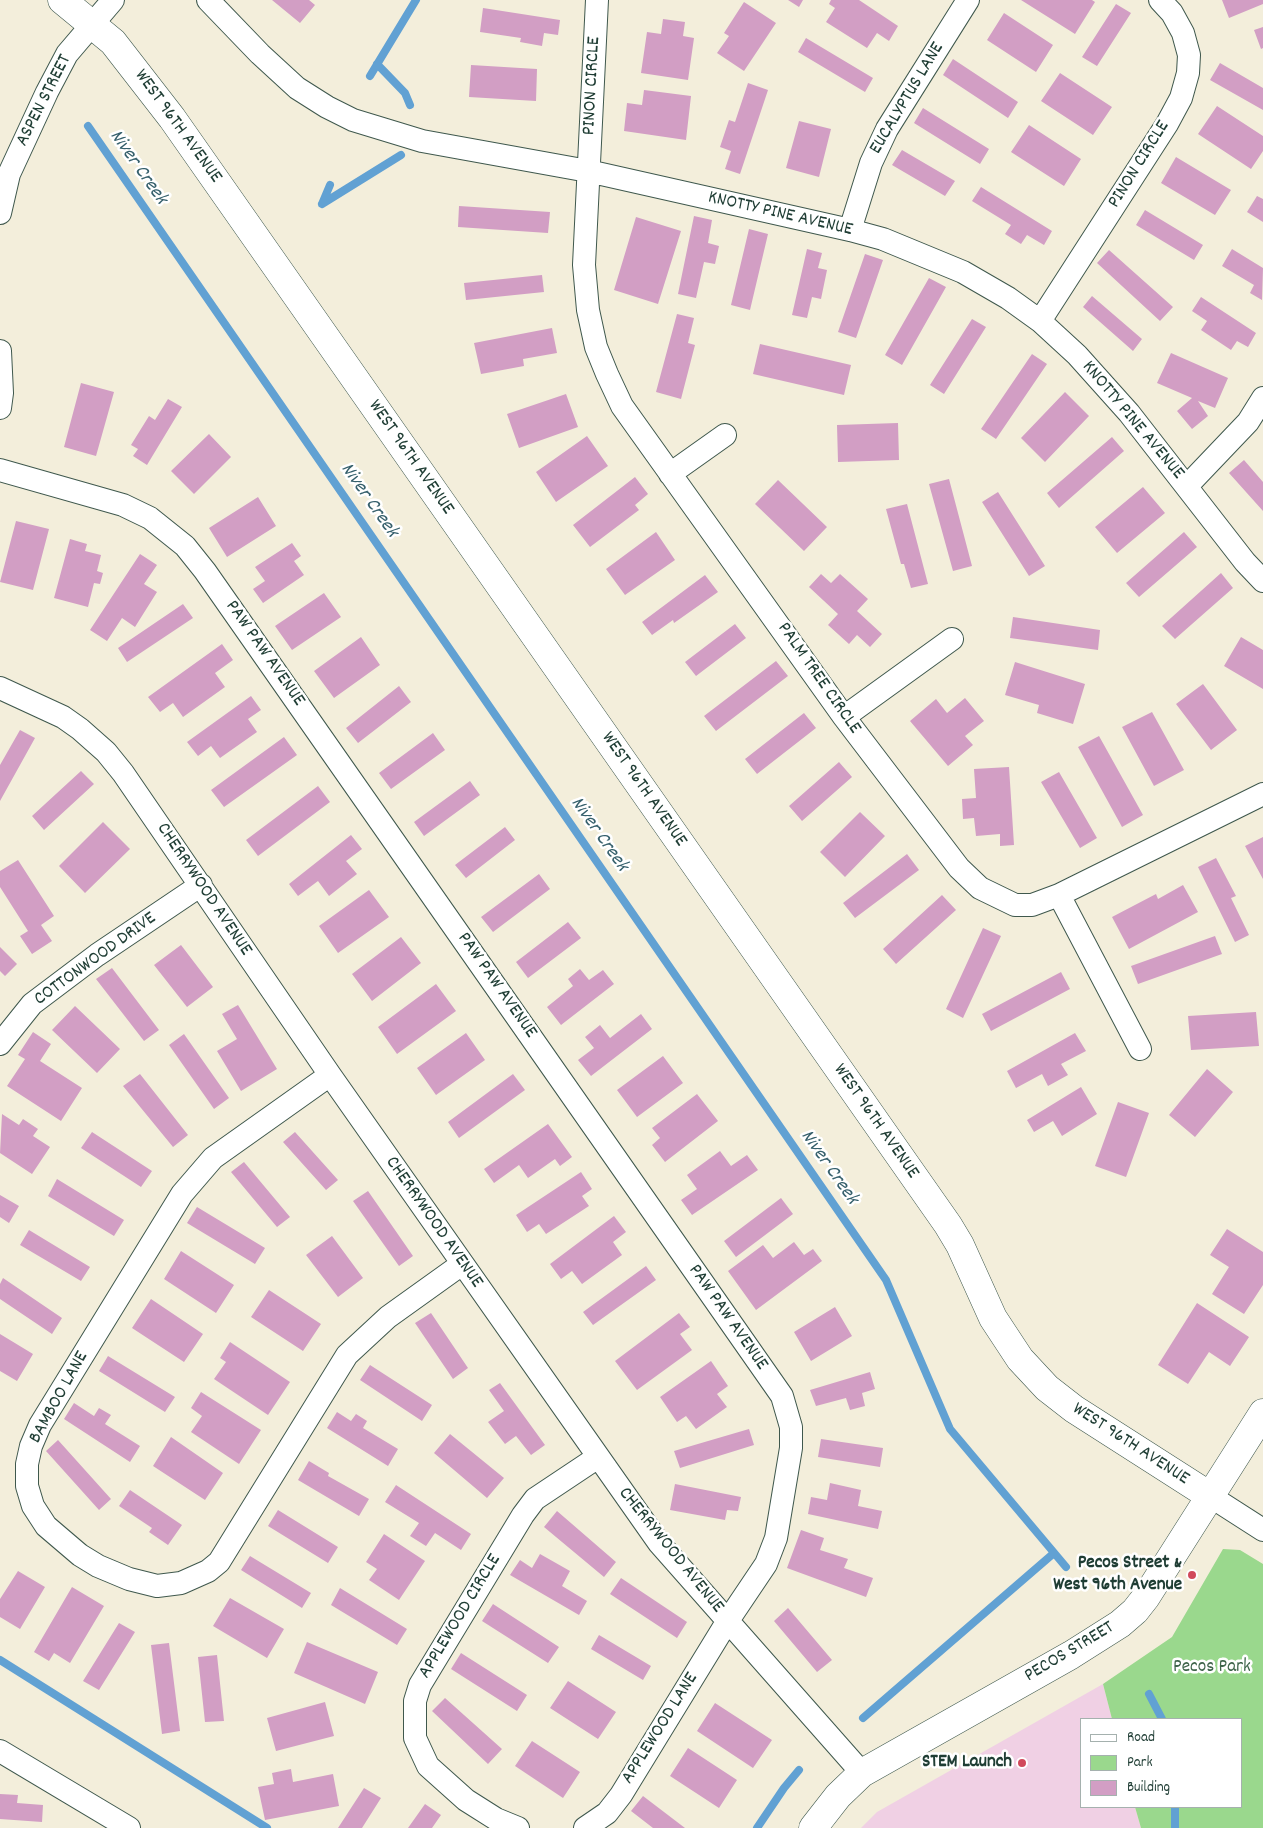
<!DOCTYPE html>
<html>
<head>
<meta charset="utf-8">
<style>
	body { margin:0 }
	#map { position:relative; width:1263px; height:1828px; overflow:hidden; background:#f3eedb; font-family:Dekko,sans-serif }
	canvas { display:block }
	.legend { position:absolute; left:1080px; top:1718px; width:162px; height:90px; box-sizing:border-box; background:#fff; border:1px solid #a5b1ae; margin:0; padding:6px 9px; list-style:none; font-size:15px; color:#1f3d34 }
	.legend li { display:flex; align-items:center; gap:10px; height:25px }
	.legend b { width:25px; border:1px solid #a5b1ae }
</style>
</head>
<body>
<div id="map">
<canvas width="1263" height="1828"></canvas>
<ul class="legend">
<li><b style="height:6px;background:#fff"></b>Road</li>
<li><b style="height:14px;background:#9ad88d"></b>Park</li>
<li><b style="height:14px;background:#d29ec4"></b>Building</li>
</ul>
</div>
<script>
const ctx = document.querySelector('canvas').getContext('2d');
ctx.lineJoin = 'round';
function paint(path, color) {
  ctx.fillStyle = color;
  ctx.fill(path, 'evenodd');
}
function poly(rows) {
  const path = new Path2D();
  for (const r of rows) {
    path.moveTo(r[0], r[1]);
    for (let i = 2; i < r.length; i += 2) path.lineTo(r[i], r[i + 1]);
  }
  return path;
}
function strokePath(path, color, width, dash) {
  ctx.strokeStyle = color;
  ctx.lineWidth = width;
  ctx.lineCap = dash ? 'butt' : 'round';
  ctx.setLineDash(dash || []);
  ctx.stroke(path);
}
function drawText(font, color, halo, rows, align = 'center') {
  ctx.font = font + ' Dekko,sans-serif';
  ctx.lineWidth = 5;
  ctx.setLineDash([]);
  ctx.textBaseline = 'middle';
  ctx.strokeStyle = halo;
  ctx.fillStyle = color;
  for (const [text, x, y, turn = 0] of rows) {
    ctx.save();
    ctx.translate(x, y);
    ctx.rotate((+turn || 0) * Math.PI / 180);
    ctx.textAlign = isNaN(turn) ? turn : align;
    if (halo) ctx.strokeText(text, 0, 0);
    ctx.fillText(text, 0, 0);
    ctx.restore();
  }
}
const built = poly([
	[1103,1684,1112,1719,1082,1719,1082,1807,1135,1807,1141,1828,861,1828,877,1812]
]);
const green = poly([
	[1223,1549,1240,1550,1263,1564,1263,1828,1141,1828,1135,1807,1242,1807,1242,1719,1112,1719,1103,1684,1172,1637]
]);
const stream = poly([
	[377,64,405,93,410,105],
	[370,76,416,0],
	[88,126,886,1280,950,1429,1066,1567],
	[322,204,401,155],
	[322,204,330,185],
	[0,1660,267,1828],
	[1149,1694,1162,1719],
	[863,1718,1054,1553],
	[1175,1807,1175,1828],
	[757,1828,784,1788,799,1770]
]);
const building = poly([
	[272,0,309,0,315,5,300,23],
	[788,0,803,0,799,7],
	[831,0,859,0,898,26,889,41,877,33,867,48,826,22,835,8,829,4],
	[1021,0,1092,0,1095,2,1075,34],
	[1222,0,1263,0,1263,4,1229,18],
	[744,2,776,23,744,71,717,53,729,36,724,33],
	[1116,4,1131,13,1097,66,1082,57],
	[483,8,560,20,558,35,544,33,542,46,520,42,521,38,480,32],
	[1004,13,1053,45,1036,72,987,40],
	[663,19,685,22,683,36,694,38,688,80,641,73,647,32,661,34],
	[1263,27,1263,48,1261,49,1254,30],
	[806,38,873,78,865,92,798,52],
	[953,59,1018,102,1008,118,943,75],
	[1220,63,1263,88,1263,110,1210,80],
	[471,65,537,69,536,101,469,97],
	[1060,73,1112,107,1093,135,1041,101],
	[748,83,768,90,740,174,725,169,731,151,720,147,729,120,735,122],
	[644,90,691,96,686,140,624,131,627,103,642,105],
	[1217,106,1263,136,1263,151,1251,169,1198,134],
	[923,108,989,149,980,164,914,123],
	[799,121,831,129,819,177,786,168],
	[1029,125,1081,159,1064,186,1011,152],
	[902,150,955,181,945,196,892,165],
	[1176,157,1231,190,1215,215,1161,183],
	[981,187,1052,231,1044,245,1027,235,1021,244,1005,234,1011,225,972,201],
	[1257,196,1263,199,1263,222,1247,212],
	[459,206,550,212,548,233,458,227],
	[1145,210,1203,245,1194,260,1136,225],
	[694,216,712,220,708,243,719,246,715,264,704,262,696,298,678,294],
	[636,217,681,231,658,304,614,290],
	[749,229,768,234,750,310,731,305],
	[807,249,822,253,818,268,827,270,821,299,812,297,807,318,792,315],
	[1232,249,1263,268,1262,300,1250,293,1254,285,1222,266],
	[1109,250,1173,307,1160,321,1097,263],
	[865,254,883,260,856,338,838,332],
	[542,275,544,292,466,300,464,283],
	[929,278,946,287,902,365,885,355],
	[1092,296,1142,339,1133,351,1083,307],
	[1201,297,1256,333,1248,347,1237,341,1231,350,1201,330,1207,321,1192,311],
	[677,314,694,318,688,343,695,345,681,399,656,392],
	[972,319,986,327,944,394,930,385],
	[552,328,557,353,523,359,524,366,481,374,474,343],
	[760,344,851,365,844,395,753,374],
	[1171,353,1228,378,1215,408,1198,401,1208,416,1192,429,1177,411,1192,398,1157,383],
	[1032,354,1047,364,996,439,981,429],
	[81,383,114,392,96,456,64,447],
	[1065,392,1089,416,1045,462,1021,438],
	[566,394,578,427,519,448,507,414],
	[168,399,182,407,147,465,133,456,138,449,131,445,149,416,155,420],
	[898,423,899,460,838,462,837,425],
	[209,434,231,457,194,494,171,471],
	[587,436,608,466,556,502,536,472],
	[1112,437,1124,451,1059,508,1047,493],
	[1244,460,1263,482,1263,511,1229,473],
	[635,477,648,494,635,505,639,510,590,547,573,525],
	[949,479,972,566,953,571,929,484],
	[778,480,827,527,804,551,755,504],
	[1143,487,1165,513,1117,553,1095,527],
	[998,492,1045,566,1029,576,982,502],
	[258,497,276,526,227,557,209,528],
	[907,504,928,584,911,588,904,564,901,564,886,509],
	[16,521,49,529,33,590,0,582],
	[656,532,675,560,625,595,606,569],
	[1184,532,1197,547,1139,597,1126,583],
	[70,539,87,544,85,551,101,555,97,571,103,573,100,584,94,583,88,607,54,598],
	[292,543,301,556,294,561,304,575,263,603,253,589,265,581,255,567],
	[140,554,157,565,144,584,157,592,135,627,122,618,107,641,90,630],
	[1221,573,1233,588,1175,639,1162,626],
	[821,574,831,583,840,574,868,599,857,611,882,634,870,647,857,635,849,644,828,625,838,614,809,587],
	[705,575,718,592,674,623,673,620,652,635,642,622],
	[324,593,341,617,292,650,275,626],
	[183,604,193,618,127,662,118,648],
	[1013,617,1100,630,1098,650,1010,638],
	[735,624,746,638,696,676,685,662],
	[361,637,380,665,334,698,314,671],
	[1241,637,1263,650,1263,689,1224,666],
	[222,644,233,660,215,673,225,687,183,717,173,703,160,712,148,697],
	[776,661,788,676,716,731,704,716],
	[1015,662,1085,684,1073,724,1037,713,1039,705,1005,695],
	[1203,684,1237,730,1211,750,1176,704],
	[399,686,411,702,358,743,346,728],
	[251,696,261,710,248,719,257,732,220,758,211,746,198,756,187,742],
	[965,698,984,721,965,736,973,745,948,766,910,721,936,699,947,713],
	[1152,712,1184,770,1154,786,1122,727],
	[804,713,816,728,757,774,745,759],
	[20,730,35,738,0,801,0,765],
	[433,733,445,750,391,789,379,773],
	[1099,736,1143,815,1122,827,1078,747],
	[284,737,297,755,224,807,211,790],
	[839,762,852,777,802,821,789,806],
	[1009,767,1014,845,1000,846,1000,834,976,836,974,818,963,819,962,799,976,798,974,769],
	[81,771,94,784,44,830,32,816],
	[1059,772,1097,838,1080,848,1041,782],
	[470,781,480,795,424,836,414,822],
	[318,786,330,802,258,856,246,840],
	[860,812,885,836,845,877,820,852],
	[103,822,130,849,85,893,59,866],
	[505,827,515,840,466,878,455,865],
	[351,835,362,849,346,861,357,874,329,896,318,881,298,896,289,884],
	[1263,837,1263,879,1245,846],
	[907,854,919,870,855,918,843,903],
	[1216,858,1236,896,1231,898,1249,935,1235,942,1198,867],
	[18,860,54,916,41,925,52,941,32,954,20,936,28,931,0,887,0,871],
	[539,874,550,889,493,932,481,917],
	[1183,885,1198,912,1129,949,1112,917,1156,894,1158,899],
	[369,890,389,917,338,953,319,926],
	[942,895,956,910,896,964,883,949],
	[568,922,581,938,528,978,516,962],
	[983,928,1001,936,963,1018,946,1009],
	[1215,936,1222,954,1138,984,1131,966],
	[401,937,421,963,372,1001,352,974],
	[181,945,213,987,187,1007,154,965],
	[0,947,17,964,5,976,0,971],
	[112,968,159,1030,144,1041,96,979],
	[580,969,589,980,603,970,614,984,561,1025,547,1007,573,986,568,979],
	[1061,972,1070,989,991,1031,982,1014],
	[436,984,456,1011,397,1054,378,1027],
	[238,1005,277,1069,241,1091,217,1051,237,1039,222,1014],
	[75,1006,120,1049,97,1073,52,1030],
	[1256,1012,1259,1046,1191,1050,1188,1016],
	[641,1014,652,1029,591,1076,578,1060,594,1048,585,1037,600,1025,610,1038],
	[33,1032,51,1044,40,1061,82,1088,61,1121,7,1086,25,1059,18,1055],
	[466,1033,485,1060,436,1095,417,1068],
	[1075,1033,1086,1051,1061,1064,1068,1075,1048,1086,1042,1074,1016,1088,1007,1071],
	[184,1034,229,1098,214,1109,169,1045],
	[663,1056,683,1083,637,1117,617,1090],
	[1207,1069,1233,1092,1195,1137,1169,1115],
	[140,1074,188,1135,173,1147,123,1086],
	[513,1074,525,1090,459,1138,448,1122],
	[1081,1087,1097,1114,1062,1136,1053,1121,1034,1132,1027,1120],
	[697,1094,718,1121,665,1162,652,1145,660,1138,652,1128],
	[1118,1102,1149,1113,1126,1177,1095,1166],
	[2,1114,19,1125,23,1119,38,1129,33,1136,50,1147,32,1174,0,1153],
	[548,1124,572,1157,560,1166,555,1159,528,1178,519,1165,494,1183,484,1169],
	[92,1132,152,1171,141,1187,81,1148],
	[295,1132,338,1180,326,1190,283,1142],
	[720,1151,731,1166,747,1155,758,1170,692,1215,681,1200,697,1189,687,1175],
	[244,1162,290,1217,277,1227,231,1172],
	[581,1172,592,1189,582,1196,589,1206,546,1234,539,1224,527,1232,516,1215],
	[57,1179,124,1220,114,1236,48,1196],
	[368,1191,413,1256,399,1266,353,1201],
	[0,1195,19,1206,9,1223,0,1217],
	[781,1198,793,1214,736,1257,724,1241],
	[197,1207,265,1248,255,1264,187,1223],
	[614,1216,626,1232,613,1242,622,1255,582,1284,572,1271,561,1279,550,1264],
	[1227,1229,1263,1252,1263,1285,1244,1314,1212,1294,1229,1267,1210,1255],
	[29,1230,90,1267,81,1281,20,1245],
	[332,1236,363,1278,338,1297,306,1255],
	[794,1242,804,1255,813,1249,822,1261,756,1310,728,1271,763,1245,773,1258],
	[181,1251,234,1285,216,1313,164,1279],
	[646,1266,656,1280,593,1325,583,1312],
	[3,1278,62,1318,52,1334,0,1299,0,1284],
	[269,1290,321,1324,303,1351,251,1317],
	[151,1299,203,1334,184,1362,132,1328],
	[1197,1303,1249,1337,1230,1366,1209,1352,1188,1384,1158,1365],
	[835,1307,852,1336,811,1361,794,1332],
	[431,1313,468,1368,453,1379,415,1323],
	[679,1313,690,1327,680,1334,692,1350,637,1390,615,1361],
	[0,1334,33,1354,17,1381,0,1371],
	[230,1342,290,1382,268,1415,214,1379,226,1362,220,1358],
	[108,1356,175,1397,165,1412,99,1371],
	[711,1361,728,1386,717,1394,727,1407,696,1429,686,1416,677,1422,660,1397],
	[370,1365,432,1405,422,1421,360,1380],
	[870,1372,875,1389,862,1393,865,1406,850,1410,846,1398,816,1406,810,1390],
	[500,1383,545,1445,531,1455,516,1436,505,1444,488,1422,504,1411,489,1390],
	[201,1392,261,1430,239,1464,191,1432,202,1416,191,1408],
	[74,1403,94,1416,99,1408,111,1415,105,1424,140,1446,130,1462,64,1419],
	[337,1412,351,1421,356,1414,367,1421,363,1428,398,1449,388,1466,327,1428],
	[749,1429,754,1445,680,1468,674,1451],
	[450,1434,504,1478,487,1498,434,1453],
	[171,1437,223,1473,205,1500,153,1466],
	[821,1439,883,1448,880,1467,818,1457],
	[58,1440,111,1499,99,1510,46,1451],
	[309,1461,329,1473,328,1476,369,1499,359,1516,298,1480],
	[830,1483,861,1490,858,1506,882,1511,878,1529,808,1514,811,1497,827,1500],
	[675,1484,741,1497,738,1511,727,1510,725,1520,670,1510],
	[396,1485,471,1534,461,1550,435,1533,426,1546,410,1536,419,1523,385,1502],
	[130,1490,182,1525,168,1545,149,1532,152,1528,119,1506],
	[278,1510,338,1547,328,1563,268,1526],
	[557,1511,616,1562,604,1577,544,1527],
	[801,1530,824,1538,820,1550,848,1559,844,1568,873,1578,866,1597,787,1568],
	[384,1534,425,1561,399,1600,369,1580,377,1569,366,1562],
	[540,1554,570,1571,562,1586,587,1601,579,1615,510,1575,520,1560,532,1568],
	[250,1556,311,1593,302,1608,241,1570],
	[18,1571,45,1587,20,1629,0,1617,0,1599],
	[621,1578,687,1622,677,1638,610,1594],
	[72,1587,104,1606,70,1663,54,1653,49,1661,34,1652],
	[340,1588,407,1629,397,1645,331,1605],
	[230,1598,284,1629,267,1658,213,1626],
	[493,1604,559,1647,548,1663,482,1621],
	[788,1608,832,1660,817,1672,774,1621],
	[119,1623,135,1632,99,1690,83,1681],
	[599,1635,651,1666,643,1680,591,1649],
	[307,1642,378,1672,365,1704,294,1673],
	[169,1643,180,1731,162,1734,151,1645],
	[461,1653,527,1695,517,1711,451,1669],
	[217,1655,224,1721,205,1722,198,1657],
	[568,1681,616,1712,598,1739,550,1708],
	[445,1698,502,1749,488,1764,432,1711],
	[325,1702,334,1736,276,1751,267,1718],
	[715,1703,772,1740,753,1768,697,1731],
	[532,1741,580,1772,563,1798,515,1766],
	[688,1748,737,1780,719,1808,670,1776],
	[291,1769,293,1782,333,1774,339,1806,265,1820,258,1787,274,1784,272,1773],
	[364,1788,381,1798,362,1828,338,1828],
	[0,1794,18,1795,17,1803,43,1805,42,1822,0,1819],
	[643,1796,685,1828,653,1828,631,1811],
	[425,1804,441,1815,432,1828,408,1828]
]);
const minor = poly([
	[208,0,260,54,297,88,327,107,353,120,422,141,588,171,850,230,883,239,963,272,1008,298,1040,321,1077,355,1129,413,1245,562,1263,581],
	[597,0,584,265,588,310,596,347,607,374,622,406,844,717,959,868,980,888,1015,905,1032,905,1059,895,1263,794],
	[0,213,9,174,47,92,67,54,113,0],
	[850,230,871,163,887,129,968,0],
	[1040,321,1167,124,1181,98,1188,73,1189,55,1183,33,1172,13,1160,0],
	[0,351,2,393,0,408],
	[0,470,123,505,150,518,185,546,205,571,782,1396,791,1427,791,1448,776,1538,766,1564,727,1622,621,1795,607,1813,585,1828],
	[670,474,725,435],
	[1187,486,1248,422,1263,398],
	[0,688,63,717,80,729,106,752,123,773,330,1075,659,1543,862,1773],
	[844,717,952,639],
	[1059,895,1140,1049],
	[0,1044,32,1004,97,955,201,885],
	[330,1075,213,1158,182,1194,40,1425,31,1446,27,1464,27,1486,33,1506,46,1526,80,1555,98,1566,129,1579,157,1586,181,1583,208,1571,219,1562,347,1355,388,1317,462,1264],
	[1210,1496,1263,1530],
	[0,1751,129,1828],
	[518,1828,496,1819,466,1800,428,1766,415,1738,415,1701,420,1685,523,1515,535,1499,598,1457]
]);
const tertiary = poly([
	[62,0,113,42,172,118,948,1225,960,1245,993,1318,1020,1359,1047,1388,1074,1409,1210,1496],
	[813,1828,838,1796,862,1773,1071,1655,1120,1624,1135,1611,1146,1597,1263,1413]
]);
const markers = [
	[1192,1575,5,"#d1495b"],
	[1022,1763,5,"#d1495b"]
];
const streetNames = [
	["PINON CIRCLE",593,86,-87],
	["EUCALYPTUS LANE",908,99,-59],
	["ASPEN STREET",45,101,-63],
	["WEST 96TH AVENUE",177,127,54],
	["PINON CIRCLE",1140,165,-58],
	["KNOTTY PINE AVENUE",780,215,13],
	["KNOTTY PINE AVENUE",1132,421,50],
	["WEST 96TH AVENUE",410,458,55],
	["PAW PAW AVENUE",264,654,55],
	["PALM TREE CIRCLE",818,679,55],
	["WEST 96TH AVENUE",643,790,55],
	["CHERRYWOOD AVENUE",203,890,56],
	["COTTONWOOD DRIVE",96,960,-36],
	["PAW PAW AVENUE",496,986,55],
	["WEST 96TH AVENUE",875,1122,55],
	["CHERRYWOOD AVENUE",433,1223,55],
	["PAW PAW AVENUE",727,1318,55],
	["BAMBOO LANE",60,1398,-61],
	["WEST 96TH AVENUE",1130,1445,33],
	["CHERRYWOOD AVENUE",670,1551,51],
	["APPLEWOOD CIRCLE",461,1617,-59],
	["PECOS STREET",1070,1653,-31],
	["APPLEWOOD LANE",661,1729,-58]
];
const poiNames = [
	["Pecos Street &",1182,1564],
	["West 96th Avenue",1182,1586],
	["STEM Launch",1012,1763]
];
const parkNames = [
	["Pecos Park",1212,1668]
];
const waterNames = [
	["Niver Creek",137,168,55],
	["Niver Creek",368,501,55],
	["Niver Creek",598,835,55],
	["Niver Creek",828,1168,55]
];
paint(built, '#f0d0e4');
paint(green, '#9ad88d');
strokePath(stream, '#61a1d3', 8);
paint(building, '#d29ec4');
strokePath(minor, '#3f584d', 24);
strokePath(tertiary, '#3f584d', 29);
strokePath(minor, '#fff', 22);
strokePath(tertiary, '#fff', 28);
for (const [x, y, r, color] of markers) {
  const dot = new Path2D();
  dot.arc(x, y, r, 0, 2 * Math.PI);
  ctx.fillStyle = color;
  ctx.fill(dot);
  strokePath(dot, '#fff', 2);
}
drawText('19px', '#1f3d34', '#fff', streetNames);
drawText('bold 19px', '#1f3d34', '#fff', poiNames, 'right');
drawText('19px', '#3e644a', '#fff', parkNames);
drawText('italic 20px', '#36606c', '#fff', waterNames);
</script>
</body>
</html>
